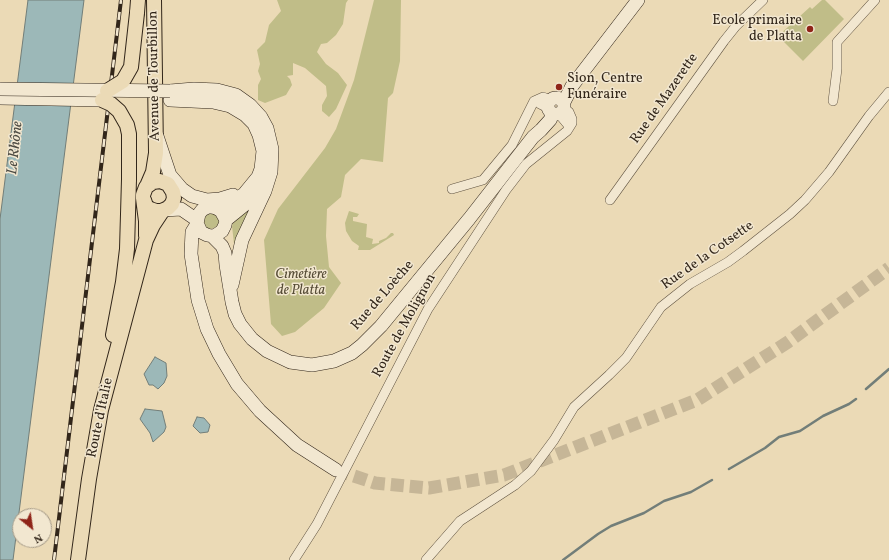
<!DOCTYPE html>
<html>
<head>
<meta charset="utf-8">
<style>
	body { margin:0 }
	#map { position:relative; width:889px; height:560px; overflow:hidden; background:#ebdab6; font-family:Vollkorn,serif }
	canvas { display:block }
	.north { position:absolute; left:12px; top:508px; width:40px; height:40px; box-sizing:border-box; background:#f2e7d0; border:1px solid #a59a87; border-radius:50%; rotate:150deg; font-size:11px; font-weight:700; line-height:16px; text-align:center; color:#32261a }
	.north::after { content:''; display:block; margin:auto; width:14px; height:18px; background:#8f2418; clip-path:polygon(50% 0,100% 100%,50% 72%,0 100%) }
</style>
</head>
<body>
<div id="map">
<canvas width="889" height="560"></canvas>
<div class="north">N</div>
</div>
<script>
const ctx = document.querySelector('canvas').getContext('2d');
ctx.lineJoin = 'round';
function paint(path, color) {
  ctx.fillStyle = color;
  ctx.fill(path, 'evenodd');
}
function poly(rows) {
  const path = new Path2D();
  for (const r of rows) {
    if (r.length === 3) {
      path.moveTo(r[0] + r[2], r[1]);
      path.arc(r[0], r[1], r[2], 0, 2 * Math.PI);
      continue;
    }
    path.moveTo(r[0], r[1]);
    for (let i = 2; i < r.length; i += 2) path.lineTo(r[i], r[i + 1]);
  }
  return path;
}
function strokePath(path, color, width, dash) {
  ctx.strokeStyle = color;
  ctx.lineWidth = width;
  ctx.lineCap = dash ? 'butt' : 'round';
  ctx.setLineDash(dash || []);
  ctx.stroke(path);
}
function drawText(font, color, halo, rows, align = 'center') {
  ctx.font = font + ' Vollkorn,serif';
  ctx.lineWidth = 3;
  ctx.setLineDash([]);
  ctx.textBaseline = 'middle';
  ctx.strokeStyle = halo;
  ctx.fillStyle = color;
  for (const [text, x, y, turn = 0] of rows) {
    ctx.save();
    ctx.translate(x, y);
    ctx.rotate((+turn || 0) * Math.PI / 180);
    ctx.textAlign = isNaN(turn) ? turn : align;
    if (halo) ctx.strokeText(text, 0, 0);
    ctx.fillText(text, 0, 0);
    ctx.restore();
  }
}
const green = poly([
	[277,0,348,0,346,3,343,24,336,35,327,43,321,44,317,52,326,64,338,73,347,85,336,109,329,117,322,111,322,105,327,96,326,86,305,68,293,63,293,75,287,76,290,79,292,85,286,95,265,103,258,100,258,85,261,79,258,71,260,64,257,50,265,42,269,25,281,11],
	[374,0,401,0,400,61,393,93,388,98,383,162,361,159,345,175,341,197,327,209,326,236,329,267,341,283,324,308,295,332,282,336,271,324,264,240,278,209,325,148,336,129,354,80],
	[822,0,825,0,844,19,803,61,778,36,810,7,812,9],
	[254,202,236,244,234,244,232,226,233,223],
	[349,211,359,214,357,217,353,217,353,221,367,224,366,237,373,239,372,244,379,243,379,241,386,238,391,233,393,233,394,235,370,250,358,250,359,246,352,241,346,231,345,223],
	[213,212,221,219,217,227,206,230,203,218,206,214]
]);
const water = poly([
	[28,0,84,0,13,560,0,560,0,219,28,0],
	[155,357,166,363,167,376,164,383,158,389,153,385,149,385,144,374,155,357],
	[145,409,162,411,166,427,164,432,153,442,150,433,140,419,145,409],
	[197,417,204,418,210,425,208,432,200,433,193,426,197,417]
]);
const stream = poly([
	[866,389,889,369],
	[729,469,765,448,779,437,800,431,823,416,849,404,856,399],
	[563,560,598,534,611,526,644,513,664,501,691,492,712,480]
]);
const secondaryTunnel = poly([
	[336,470,375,483,429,488,504,475,697,400,788,342,889,268]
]);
const street = poly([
	[537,100,540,104,548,108],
	[833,101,837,69,837,42,875,0],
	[559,114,569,126],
	[452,189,483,180,512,145,534,101,543,97,550,100],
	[610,200,724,41,736,26,763,0],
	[294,560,317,524,428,309,506,190,526,164,567,131,572,123,572,119,569,112,564,108],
	[426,560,460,521,515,485,531,471,554,440,574,407,609,375,626,358,661,307,690,284,728,262,743,251,790,214,805,200,829,172,869,116,889,92]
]);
const secondary = poly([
	[170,91,194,89,217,90,236,95,250,105,261,117,267,128,272,149,271,172,265,191,242,240,232,285],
	[556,106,8],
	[0,98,102,100],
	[170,100,213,102,230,106,245,115,254,124,259,135,263,151,261,169,258,177,244,194,232,202,218,209],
	[564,102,572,86,638,0],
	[157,136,170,175,182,189,192,196,207,200,220,199,233,195],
	[208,207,202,210,199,214,197,223,201,232,207,235,212,236,216,235,222,231,225,225,226,220,221,211,216,208,211,207],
	[164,210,181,209,197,220],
	[226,220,247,203,259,190],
	[197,224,192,232,191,254,198,300,207,329,219,354,237,384,260,411,297,445,336,470],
	[212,236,222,246,225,253,226,265,232,302,235,314,240,324,252,339,267,351,290,362,312,365,334,361,352,353,362,345,381,326,469,219,533,137,541,130,550,120,553,114]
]);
const primary = poly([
	[137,13,138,0],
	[147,186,153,172,156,153,154,0],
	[144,200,146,206,150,209,156,211,162,211,168,208,172,204,174,198,173,192,168,184,160,181,153,182,146,187,143,195,143,198,146,221,146,236],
	[113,335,123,282,127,249,129,179],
	[78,560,89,479,101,410,146,240,153,225,163,210]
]);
const rail = poly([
	[54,560,121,0]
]);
const secondaryBridge = poly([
	[0,89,170,91]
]);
const primaryBridge = poly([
	[107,91,123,81,131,67,137,13],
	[102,100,111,104,119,111,127,125,129,134,129,179]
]);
const markers = [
	[810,29,4,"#8f2418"],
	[559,87,4,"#8f2418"]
];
const poiNames = [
	["Ecole primaire",802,21],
	["de Platta",802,37],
	["Sion, Centre",567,79,"left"],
	["Funéraire",567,95,"left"]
];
const streetNames = [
	["Avenue de Tourbillon",155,76,-91],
	["Rue de Mazerette",665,99,-55],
	["Rue de la Cotsette",708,256,-35],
	["Rue de Loèche",383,296,-49],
	["Route de Molignon",405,326,-61],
	["Route d'Italie",101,418,-78]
];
const parkNames = [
	["Cimetière",301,275],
	["de Platta",301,291]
];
const waterNames = [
	["Le Rhône",16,148,-84]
];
paint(green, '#c0bd88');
paint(water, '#9cb8b8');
strokePath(water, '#727e79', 1);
strokePath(stream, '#727e79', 2.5);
strokePath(secondaryTunnel, '#c6b697', 13, [13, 6]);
strokePath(street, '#605341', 10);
strokePath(secondary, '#32261a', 14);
strokePath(primary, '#32261a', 16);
strokePath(street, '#f2e7d0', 9);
strokePath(secondary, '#f2e7d0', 13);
strokePath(primary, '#ebdab6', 14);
strokePath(rail, '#32261a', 4);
strokePath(rail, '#f2e7d0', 2.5, [8]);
strokePath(secondaryBridge, '#32261a', 14, []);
strokePath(primaryBridge, '#32261a', 16, []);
strokePath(secondaryBridge, '#f2e7d0', 13);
strokePath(primaryBridge, '#ebdab6', 14);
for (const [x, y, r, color] of markers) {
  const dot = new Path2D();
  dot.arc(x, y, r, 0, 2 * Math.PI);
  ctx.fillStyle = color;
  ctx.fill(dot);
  strokePath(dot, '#f2e7d0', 1.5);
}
drawText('14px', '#32261a', '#f2e7d0', poiNames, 'right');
drawText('14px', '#32261a', '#f2e7d0', streetNames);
drawText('italic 14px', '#564c36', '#f2e7d0', parkNames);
drawText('italic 15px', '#4c4a42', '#f2e7d0', waterNames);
</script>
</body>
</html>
